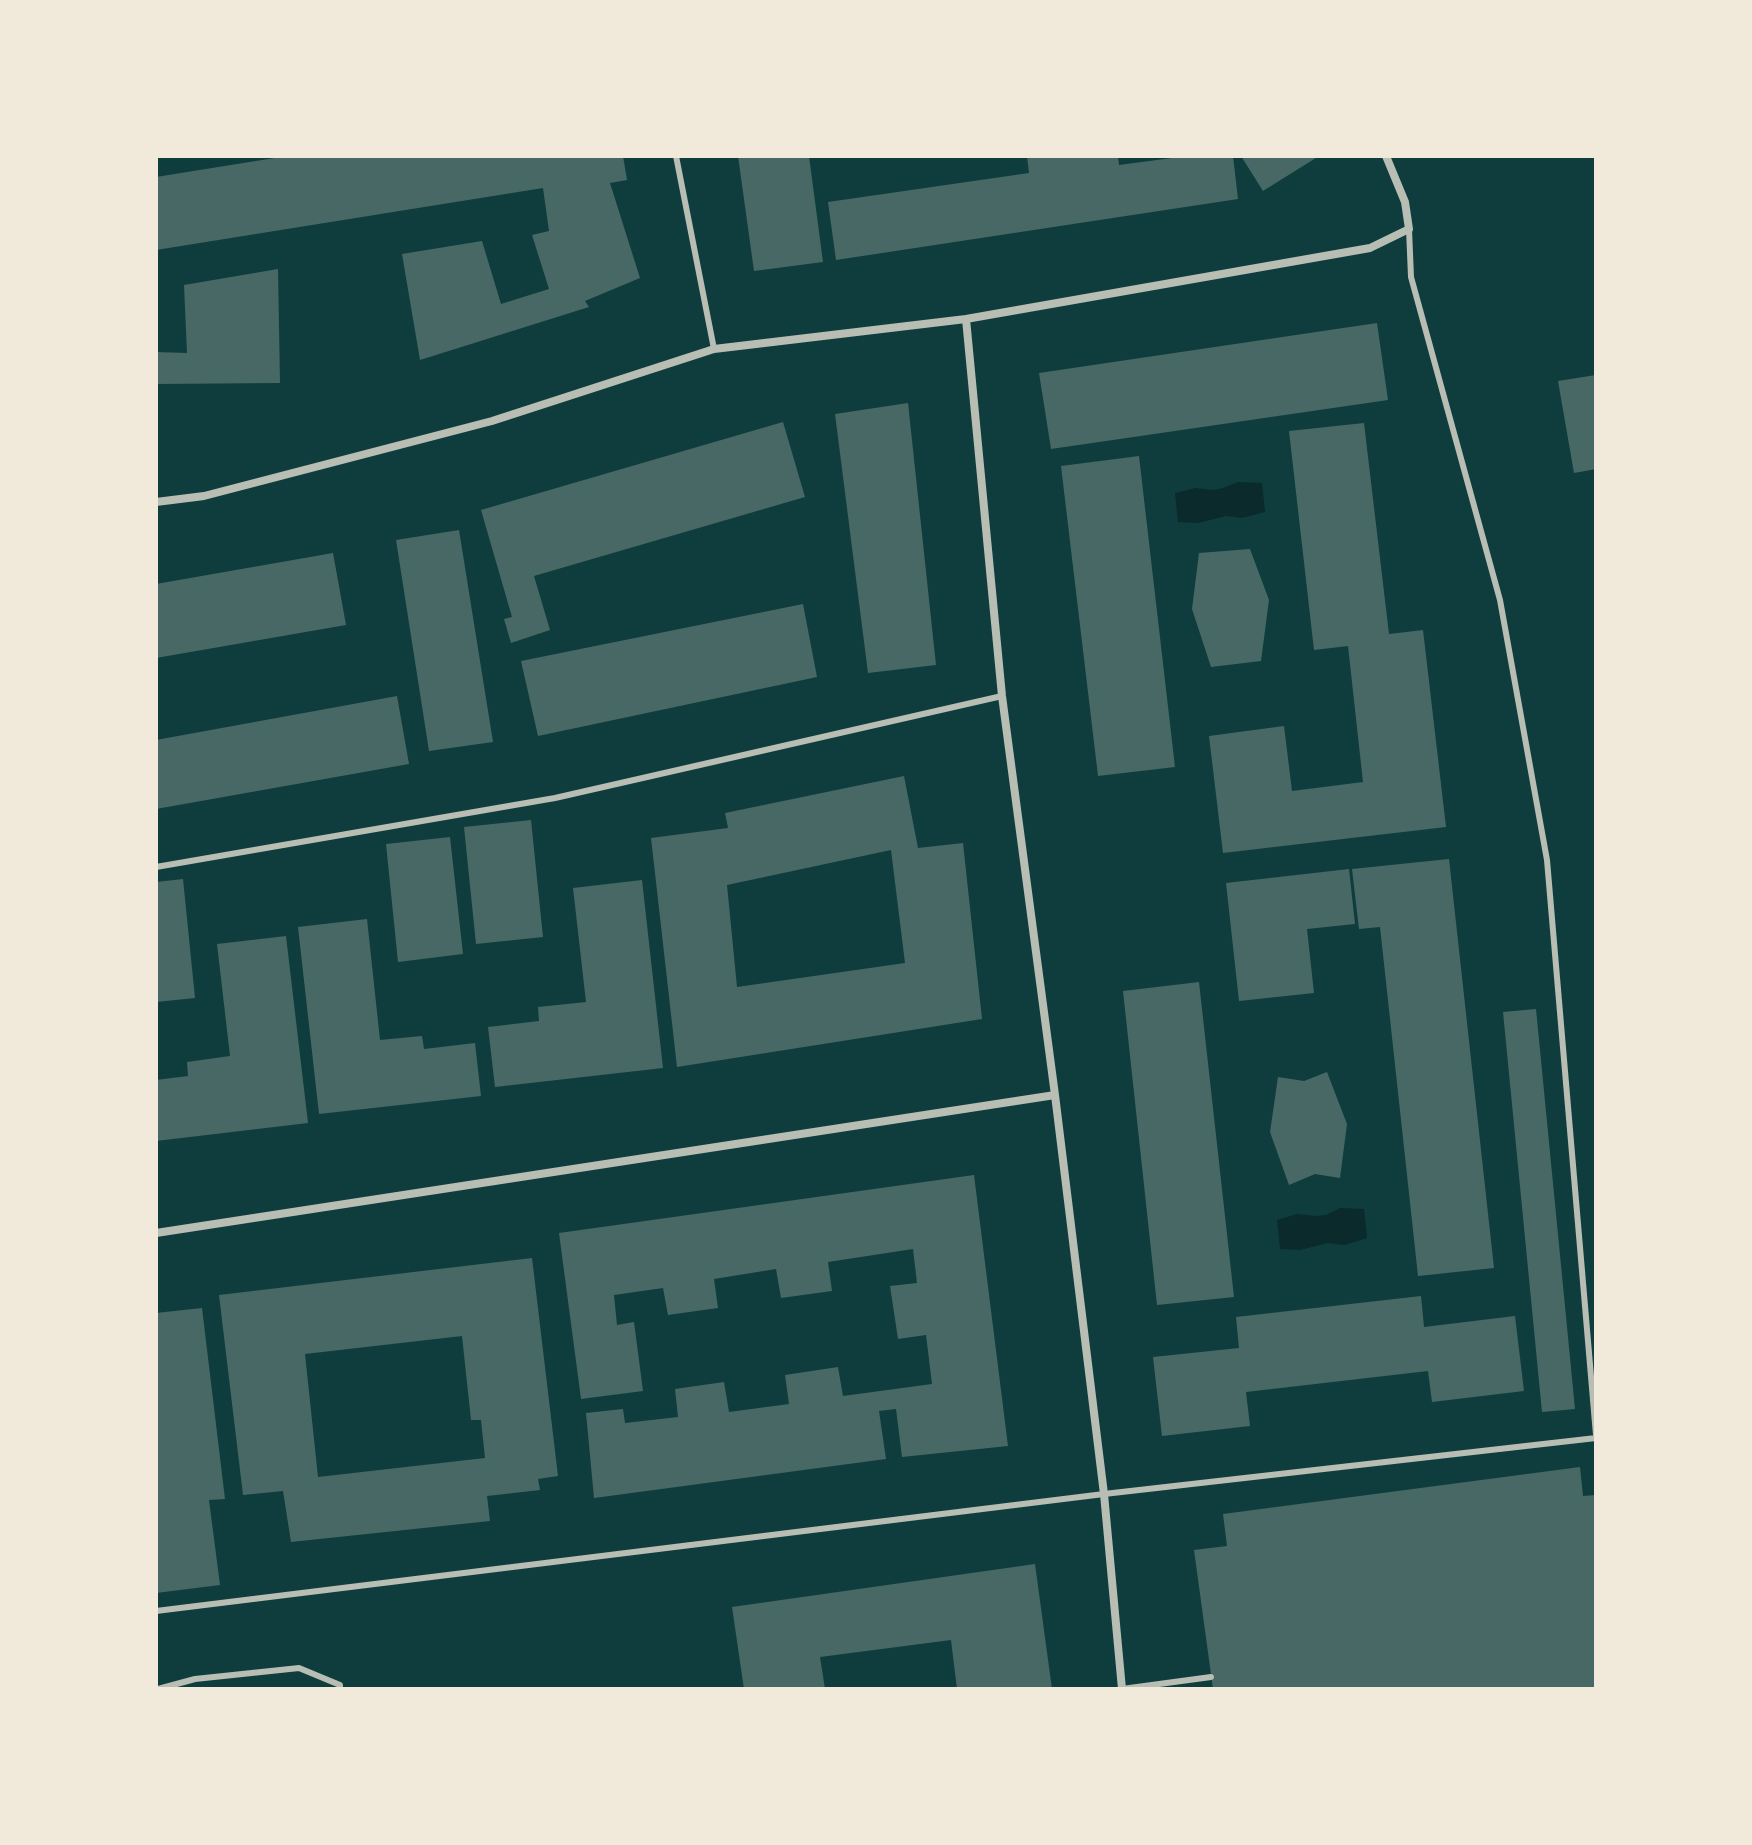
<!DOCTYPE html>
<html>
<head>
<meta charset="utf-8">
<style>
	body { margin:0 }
	#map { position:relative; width:1752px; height:1845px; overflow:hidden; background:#0f3d3e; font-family:Commissioner,sans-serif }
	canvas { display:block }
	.frame { position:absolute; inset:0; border:158px solid #f1e9da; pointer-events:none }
</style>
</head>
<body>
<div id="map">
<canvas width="1752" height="1845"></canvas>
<div class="frame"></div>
</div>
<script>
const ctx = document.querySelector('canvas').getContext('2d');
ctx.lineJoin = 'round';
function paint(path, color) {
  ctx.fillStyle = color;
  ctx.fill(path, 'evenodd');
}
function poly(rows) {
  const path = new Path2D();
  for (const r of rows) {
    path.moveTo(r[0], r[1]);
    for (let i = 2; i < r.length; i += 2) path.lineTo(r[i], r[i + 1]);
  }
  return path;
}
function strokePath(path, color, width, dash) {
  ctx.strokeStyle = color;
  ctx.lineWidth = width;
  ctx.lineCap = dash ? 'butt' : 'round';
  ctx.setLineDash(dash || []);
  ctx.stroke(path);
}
const water = poly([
	[1238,482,1262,483,1265,512,1242,518,1226,516,1198,523,1178,522,1175,493,1195,488,1214,490,1223,488],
	[1340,1208,1364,1209,1367,1238,1345,1245,1328,1243,1300,1250,1280,1249,1277,1220,1297,1214,1317,1216,1326,1215]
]);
const building = poly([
	[287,156,623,156,627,180,610,183,640,278,585,301,589,307,420,360,402,254,482,241,501,304,549,289,532,235,549,231,543,188,156,250,156,177],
	[738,156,809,156,823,262,754,271],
	[1027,156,1118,156,1119,165,1187,156,1233,156,1238,199,836,260,828,202,1029,173],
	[1241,156,1319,156,1263,191],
	[278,269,280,383,156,384,156,352,187,353,184,285],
	[1377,323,1388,400,1051,449,1039,373],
	[1596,375,1596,469,1574,473,1558,381],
	[908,403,936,665,868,673,835,414],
	[783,422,805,497,534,576,550,630,511,643,504,619,512,617,481,510],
	[1364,423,1389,634,1423,630,1446,827,1223,853,1209,736,1284,726,1292,791,1363,782,1348,646,1314,650,1289,431],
	[1139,456,1175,767,1098,776,1061,466],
	[459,530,493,742,429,751,396,540],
	[1250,549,1269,600,1261,661,1211,667,1192,609,1199,553],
	[333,553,346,625,156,658,156,584],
	[803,604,817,677,538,736,521,661],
	[397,696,409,764,156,809,156,740],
	[904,776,918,848,963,843,982,1019,677,1067,651,838,728,828,725,813],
	[891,850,905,963,737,987,727,885],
	[531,820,543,937,476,944,464,827],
	[450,837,463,954,398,962,386,844],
	[1449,859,1494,1268,1418,1276,1380,927,1359,929,1352,869],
	[1349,869,1355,924,1307,929,1314,993,1239,1001,1226,883],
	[183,879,195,998,156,1002,156,882],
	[642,880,663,1068,495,1087,488,1027,539,1021,538,1007,586,1002,573,888],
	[367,919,380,1040,422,1036,424,1049,475,1043,481,1096,319,1114,298,927],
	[286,936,308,1123,156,1141,156,1080,188,1076,187,1062,230,1056,217,944],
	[1199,982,1234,1297,1157,1305,1123,991],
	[1536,1009,1575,1409,1542,1412,1503,1012],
	[1327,1072,1347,1124,1340,1178,1315,1174,1289,1185,1270,1132,1278,1077,1304,1081],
	[974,1175,1008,1446,902,1457,896,1409,879,1411,886,1459,594,1498,586,1413,623,1409,625,1423,678,1417,675,1389,724,1382,729,1412,789,1404,785,1375,838,1367,843,1396,932,1384,926,1335,898,1339,890,1286,917,1283,913,1249,828,1262,832,1291,781,1298,776,1269,714,1279,718,1308,668,1315,663,1288,614,1295,617,1325,634,1322,643,1391,581,1399,559,1233],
	[532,1258,558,1476,538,1479,540,1490,487,1496,490,1521,291,1542,283,1491,243,1495,219,1295],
	[462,1336,471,1420,481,1420,485,1458,318,1477,305,1354],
	[1421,1296,1424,1327,1515,1316,1524,1391,1432,1402,1428,1371,1246,1392,1250,1426,1162,1436,1153,1357,1239,1348,1236,1317],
	[202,1308,225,1499,209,1500,220,1585,156,1593,156,1313],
	[1580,1467,1583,1496,1596,1495,1596,1689,1213,1689,1194,1550,1227,1546,1223,1514],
	[1035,1564,1052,1689,957,1689,951,1640,820,1657,825,1689,744,1689,732,1607]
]);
const service = poly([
	[676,156,714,349],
	[1409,229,1411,277,1500,600,1547,860,1596,1435],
	[156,867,555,798,1002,696],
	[156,1611,1104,1494,1596,1438],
	[158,1689,195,1679,299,1668,340,1685,340,1689],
	[1122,1689,1211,1677]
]);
const minor = poly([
	[966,319,1002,696,1055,1095,1104,1494,1122,1689],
	[156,502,204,496,492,421,714,349,966,319,1370,248,1409,229,1405,202,1386,156],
	[156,1233,1055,1095]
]);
paint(water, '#0a2a2b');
paint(building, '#486865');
strokePath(service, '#b8beb3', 6);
strokePath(minor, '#b8beb3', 8);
</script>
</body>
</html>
